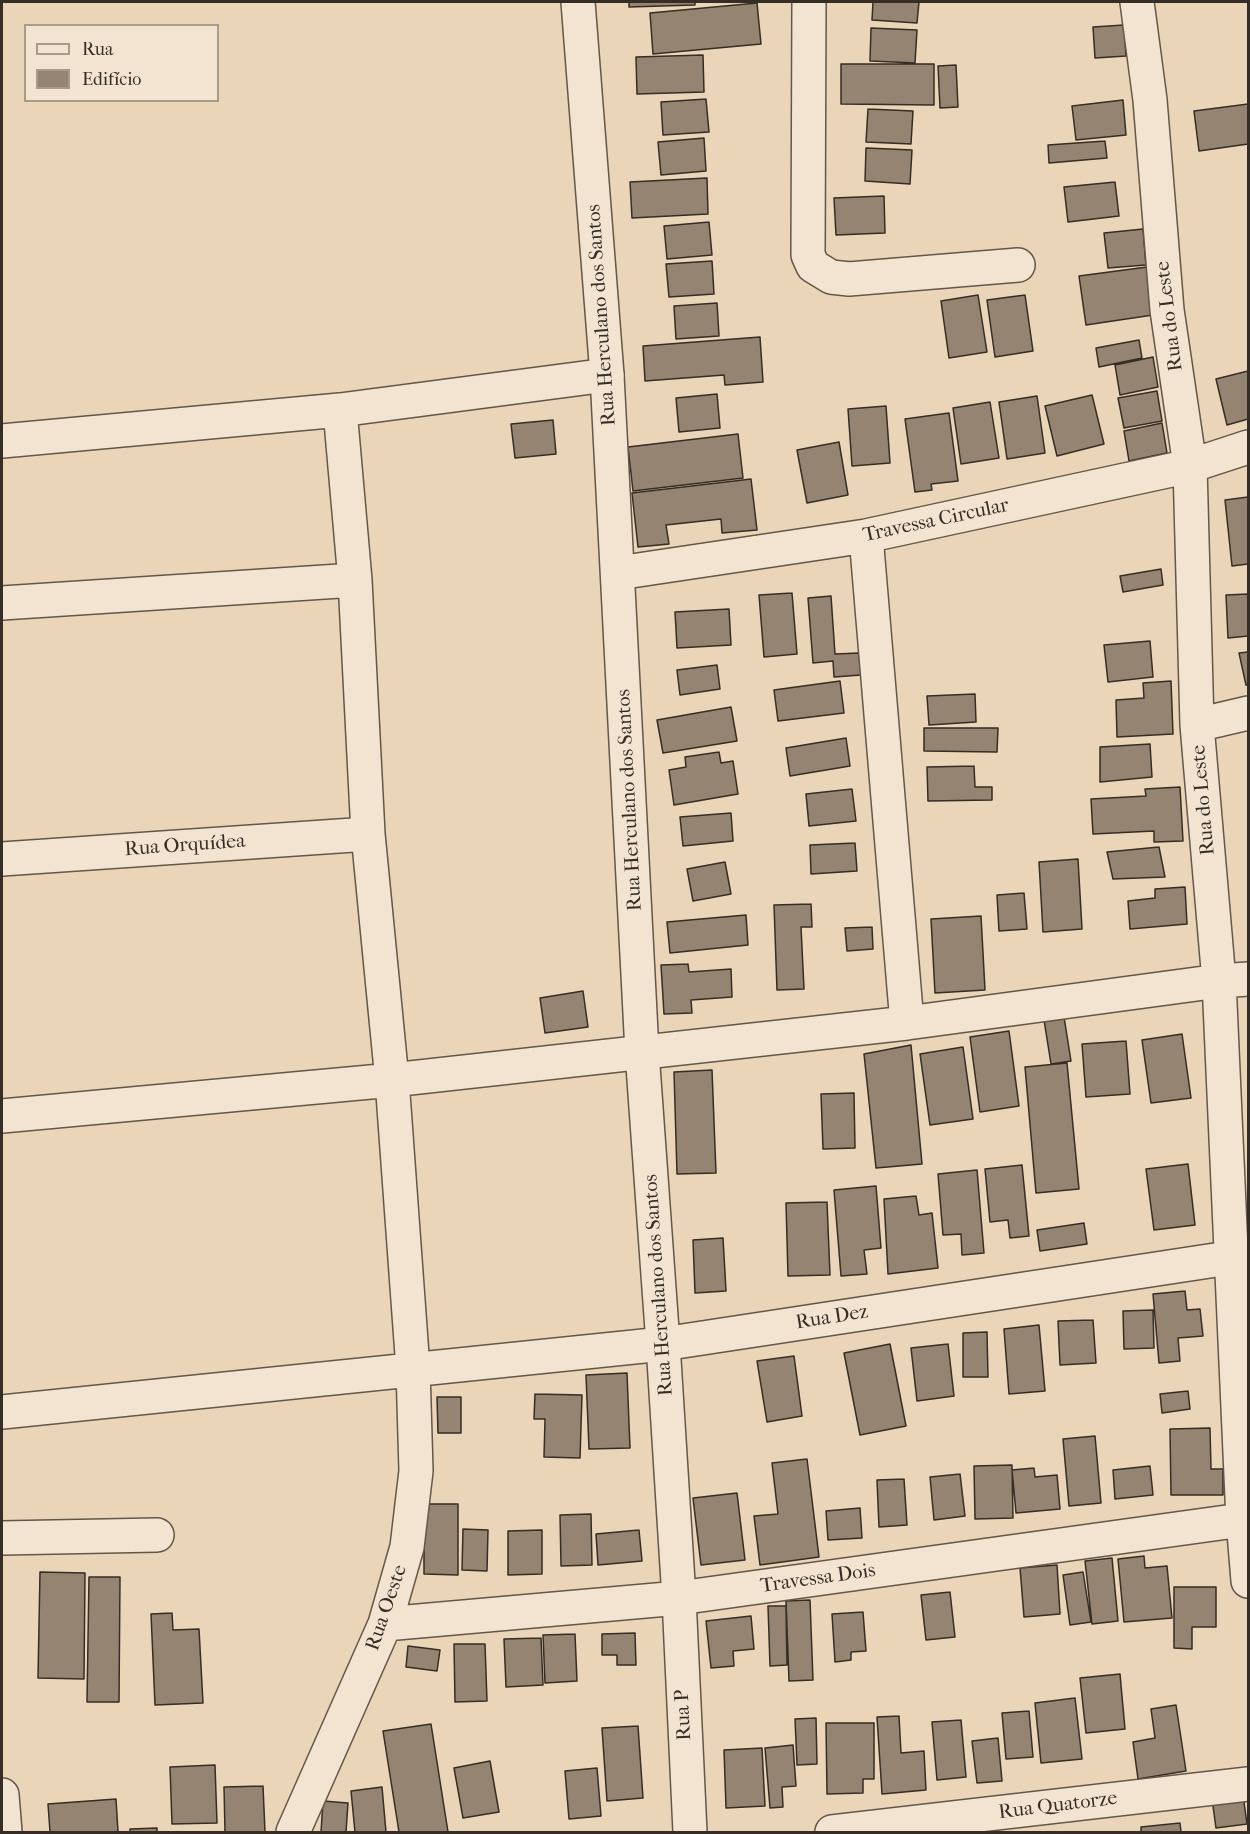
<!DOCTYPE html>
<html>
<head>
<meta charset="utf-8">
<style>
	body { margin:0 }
	#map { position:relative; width:1250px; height:1834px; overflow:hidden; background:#ebd5b8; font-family:"IM FELL French Canon",serif }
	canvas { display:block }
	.frame { position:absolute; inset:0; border:3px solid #362d24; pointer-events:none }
	.legend { position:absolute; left:24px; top:24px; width:195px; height:78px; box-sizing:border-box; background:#f2e4d1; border:2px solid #a79b8c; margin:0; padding:8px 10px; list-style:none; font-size:18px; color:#362d24 }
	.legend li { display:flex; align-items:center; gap:12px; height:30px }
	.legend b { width:30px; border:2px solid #a79b8c }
</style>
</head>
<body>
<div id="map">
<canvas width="1250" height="1834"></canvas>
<div class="frame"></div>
<ul class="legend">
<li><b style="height:8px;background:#f2e4d1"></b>Rua</li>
<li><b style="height:16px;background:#948471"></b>Edifício</li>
</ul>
</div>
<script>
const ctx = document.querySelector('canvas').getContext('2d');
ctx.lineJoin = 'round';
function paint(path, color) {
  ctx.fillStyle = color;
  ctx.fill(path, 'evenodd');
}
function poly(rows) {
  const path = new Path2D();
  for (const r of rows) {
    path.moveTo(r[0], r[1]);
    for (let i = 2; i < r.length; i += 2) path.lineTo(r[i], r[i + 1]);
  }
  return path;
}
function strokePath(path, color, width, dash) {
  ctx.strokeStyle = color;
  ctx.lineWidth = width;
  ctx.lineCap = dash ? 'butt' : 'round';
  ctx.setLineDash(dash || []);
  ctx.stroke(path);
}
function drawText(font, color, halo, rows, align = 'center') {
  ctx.font = font + ' "IM FELL French Canon",serif';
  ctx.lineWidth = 5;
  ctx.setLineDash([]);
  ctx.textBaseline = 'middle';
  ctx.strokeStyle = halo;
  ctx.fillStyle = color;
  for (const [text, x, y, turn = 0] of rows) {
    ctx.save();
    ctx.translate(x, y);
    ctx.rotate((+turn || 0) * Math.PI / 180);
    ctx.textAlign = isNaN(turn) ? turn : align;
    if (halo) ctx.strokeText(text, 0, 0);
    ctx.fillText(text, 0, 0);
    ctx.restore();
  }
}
const building = poly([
	[629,2,695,2,695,5,629,7,629,2],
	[873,2,919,2,917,23,872,20,873,2],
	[757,3,761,44,653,54,650,13,757,3],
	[1124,25,1126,56,1095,58,1093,27,1124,25],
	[871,28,917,30,915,63,870,61,871,28],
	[703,55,704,92,637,94,636,57,703,55],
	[841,64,934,64,934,105,841,104,841,64],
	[956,65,958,107,940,108,938,66,956,65],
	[706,99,709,132,663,135,661,102,706,99],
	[1123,100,1126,135,1076,140,1072,106,1123,100],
	[1248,104,1248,144,1199,151,1194,111,1248,104],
	[868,109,913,111,911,144,866,142,868,109],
	[704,138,706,171,661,175,658,142,704,138],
	[1105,141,1107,158,1049,163,1048,145,1105,141],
	[866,148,912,150,910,184,865,181,866,148],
	[707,178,708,214,632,218,630,182,707,178],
	[1115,182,1119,216,1068,222,1064,187,1115,182],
	[884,196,885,233,836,235,834,198,884,196],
	[709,222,712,255,667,259,664,226,709,222],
	[1143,229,1146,265,1108,268,1104,233,1143,229],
	[712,261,714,294,669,297,666,264,712,261],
	[1147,267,1153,315,1086,325,1079,276,1147,267],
	[978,295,987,352,949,358,941,301,978,295],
	[1025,295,1033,351,995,357,987,300,1025,295],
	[717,303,719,336,676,339,674,306,717,303],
	[760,337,763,382,725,385,724,375,645,381,643,346,760,337],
	[1139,340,1142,358,1099,367,1096,348,1139,340],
	[1153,357,1158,387,1120,395,1115,365,1153,357],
	[1248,371,1248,419,1227,425,1216,379,1248,371],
	[1157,391,1162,421,1124,428,1118,398,1157,391],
	[717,394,720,428,679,432,676,398,717,394],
	[1092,395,1104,444,1057,456,1045,406,1092,395],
	[1037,396,1045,453,1007,459,999,402,1037,396],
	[990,402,999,458,961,464,953,408,990,402],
	[886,406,890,463,852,466,848,409,886,406],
	[949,413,958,481,931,484,932,490,915,492,905,419,949,413],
	[553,420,556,454,515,458,511,424,553,420],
	[1162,423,1167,453,1129,461,1124,431,1162,423],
	[738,434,743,478,633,491,628,447,738,434],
	[839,442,848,495,807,503,797,450,839,442],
	[751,479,757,530,722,533,721,519,666,525,669,544,638,547,632,493,751,479],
	[1248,497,1248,564,1232,566,1225,500,1248,497],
	[1161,569,1163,585,1123,592,1120,576,1161,569],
	[792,593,797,654,764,657,759,595,792,593],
	[1248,594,1248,636,1228,638,1226,595,1248,594],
	[831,596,835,654,859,653,861,675,834,677,833,661,813,663,808,598,831,596],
	[729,609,731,645,677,648,675,612,729,609],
	[1150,641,1153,677,1108,682,1104,645,1150,641],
	[1248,652,1248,685,1246,685,1239,653,1248,652],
	[717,665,720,689,680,695,677,670,717,665],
	[840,681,844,713,778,721,774,690,840,681],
	[1171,681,1173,734,1117,737,1116,700,1144,698,1143,683,1171,681],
	[975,694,976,722,929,725,927,696,975,694],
	[731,707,737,741,663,753,657,720,731,707],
	[924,728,998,728,997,752,924,751,924,728],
	[846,738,850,766,790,776,786,748,846,738],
	[1150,744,1152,777,1100,782,1100,747,1150,744],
	[719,752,721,763,733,761,738,794,674,805,669,770,686,767,685,757,719,752],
	[974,766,975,787,992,787,992,800,928,801,927,767,974,766],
	[1180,787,1183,841,1154,842,1154,831,1093,834,1091,799,1146,796,1145,789,1180,787],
	[852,789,856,821,809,826,806,794,852,789],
	[731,813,733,841,683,846,680,817,731,813],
	[855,843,857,871,811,874,810,845,855,843],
	[1159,847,1165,877,1113,879,1107,852,1159,847],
	[1078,859,1082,929,1043,932,1039,862,1078,859],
	[725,862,731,894,693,901,687,869,725,862],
	[1185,887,1187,924,1130,929,1128,901,1155,898,1155,889,1185,887],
	[1024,893,1027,929,999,931,997,895,1024,893],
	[811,904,812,927,801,927,804,989,777,990,774,905,811,904],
	[746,915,748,945,670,953,667,922,746,915],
	[981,916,985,990,935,993,931,919,981,916],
	[872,927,873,949,847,951,845,928,872,927],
	[688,964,689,972,731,969,732,997,691,1000,692,1013,664,1014,661,965,688,964],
	[583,991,588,1027,545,1033,540,998,583,991],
	[1064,1017,1071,1061,1051,1064,1044,1020,1064,1017],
	[1009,1031,1019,1106,980,1112,970,1037,1009,1031],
	[1182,1034,1191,1098,1151,1103,1142,1040,1182,1034],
	[1126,1041,1130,1094,1086,1097,1082,1044,1126,1041],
	[911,1045,922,1164,876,1168,864,1054,911,1045],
	[963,1047,973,1119,930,1125,920,1054,963,1047],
	[1067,1063,1079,1189,1036,1193,1025,1067,1067,1063],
	[712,1070,716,1173,677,1174,674,1072,712,1070],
	[854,1093,855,1148,823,1149,821,1094,854,1093],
	[1188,1164,1195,1225,1154,1230,1146,1169,1188,1164],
	[1022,1165,1029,1236,1010,1238,1008,1220,990,1222,985,1169,1022,1165],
	[977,1170,984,1253,962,1255,961,1234,943,1235,938,1174,977,1170],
	[876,1186,881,1248,864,1250,867,1274,841,1276,834,1190,876,1186],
	[916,1196,919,1215,932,1213,938,1268,888,1274,884,1199,916,1196],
	[827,1202,830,1275,788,1276,786,1203,827,1202],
	[1084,1223,1087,1244,1040,1251,1037,1230,1084,1223],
	[723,1238,726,1291,695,1293,693,1240,723,1238],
	[1185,1291,1187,1310,1200,1309,1203,1336,1178,1338,1180,1361,1159,1363,1153,1294,1185,1291],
	[1153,1310,1154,1348,1124,1349,1123,1311,1153,1310],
	[1093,1320,1096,1363,1060,1365,1058,1321,1093,1320],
	[1039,1325,1045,1391,1009,1394,1004,1329,1039,1325],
	[987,1332,988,1377,963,1377,963,1333,987,1332],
	[890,1344,906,1426,860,1435,844,1353,890,1344],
	[948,1344,954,1396,917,1401,911,1348,948,1344],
	[794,1356,802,1416,767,1422,757,1361,794,1356],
	[627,1373,630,1448,589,1449,586,1375,627,1373],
	[1188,1391,1190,1409,1162,1413,1160,1394,1188,1391],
	[535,1394,582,1395,580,1458,544,1457,545,1419,534,1419,535,1394],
	[437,1397,461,1397,461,1433,438,1433,437,1397],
	[1210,1428,1211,1469,1223,1469,1223,1495,1171,1495,1170,1429,1210,1428],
	[1095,1436,1101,1503,1069,1506,1063,1439,1095,1436],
	[807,1459,819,1557,760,1565,754,1516,778,1514,772,1463,807,1459],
	[1012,1465,1013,1518,975,1519,974,1466,1012,1465],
	[1150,1466,1153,1495,1115,1499,1113,1470,1150,1466],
	[1034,1468,1035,1477,1057,1475,1060,1509,1016,1513,1012,1470,1034,1468],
	[960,1474,965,1516,934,1520,930,1477,960,1474],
	[904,1479,907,1525,879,1527,877,1480,904,1479],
	[737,1493,745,1560,701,1565,693,1498,737,1493],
	[424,1504,458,1504,458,1575,424,1574,424,1504],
	[860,1508,862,1538,828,1540,826,1511,860,1508],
	[591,1514,592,1565,561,1566,560,1515,591,1514],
	[463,1529,488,1530,487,1571,462,1570,463,1529],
	[542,1530,542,1574,508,1575,508,1531,542,1530],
	[639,1530,642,1561,598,1565,596,1534,639,1530],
	[1144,1556,1145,1568,1167,1566,1172,1618,1124,1622,1118,1559,1144,1556],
	[1112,1558,1118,1621,1092,1624,1085,1561,1112,1558],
	[1057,1565,1060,1614,1024,1617,1020,1568,1057,1565],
	[40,1572,85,1573,84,1679,38,1678,40,1572],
	[1083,1572,1091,1622,1070,1625,1063,1575,1083,1572],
	[89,1577,120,1577,119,1702,87,1702,89,1577],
	[1174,1587,1216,1587,1216,1627,1192,1627,1192,1649,1174,1648,1174,1587],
	[950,1592,955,1637,926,1640,921,1595,950,1592],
	[810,1600,813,1680,789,1681,786,1601,810,1600],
	[768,1606,786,1606,787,1665,770,1666,768,1606],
	[863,1612,866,1651,851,1652,851,1660,835,1662,832,1614,863,1612],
	[172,1613,173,1630,199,1629,203,1703,155,1705,151,1614,172,1613],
	[751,1616,754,1649,733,1651,734,1666,711,1668,706,1621,751,1616],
	[635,1633,636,1665,617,1665,617,1655,602,1655,602,1634,635,1633],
	[575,1634,577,1681,545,1683,543,1635,575,1634],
	[541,1638,543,1685,506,1687,504,1639,541,1638],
	[454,1644,485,1644,487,1701,455,1702,454,1644],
	[408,1646,440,1650,437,1671,406,1667,408,1646],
	[1120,1674,1125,1729,1086,1733,1080,1678,1120,1674],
	[1075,1698,1082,1759,1041,1763,1035,1703,1075,1698],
	[1176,1705,1186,1771,1138,1779,1133,1742,1155,1738,1151,1709,1176,1705],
	[1029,1711,1033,1757,1006,1759,1002,1713,1029,1711],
	[899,1716,901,1753,924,1751,926,1790,882,1794,877,1717,899,1716],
	[816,1718,817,1764,797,1765,795,1719,816,1718],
	[961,1720,966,1777,937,1780,932,1722,961,1720],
	[826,1723,874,1723,874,1779,863,1779,863,1793,827,1794,826,1723],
	[431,1724,448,1832,399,1832,383,1731,431,1724],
	[638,1726,643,1798,607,1801,602,1728,638,1726],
	[998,1738,1002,1781,977,1783,972,1741,998,1738],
	[793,1745,796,1786,782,1787,783,1807,770,1808,765,1748,793,1745],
	[762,1748,765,1806,726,1808,724,1750,762,1748],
	[490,1761,499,1812,463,1818,454,1768,490,1761],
	[215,1765,217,1823,172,1824,170,1767,215,1765],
	[597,1768,601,1816,569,1819,565,1771,597,1768],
	[263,1786,265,1832,225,1832,224,1787,263,1786],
	[382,1787,386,1832,355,1832,351,1791,382,1787],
	[1243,1795,1247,1824,1216,1828,1212,1799,1243,1795],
	[116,1799,118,1832,50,1832,48,1804,116,1799],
	[323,1801,348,1803,346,1832,321,1832,323,1801],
	[1180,1823,1181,1832,1141,1832,1141,1827,1180,1823],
	[157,1828,157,1832,130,1832,130,1829,157,1828]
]);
const minor = poly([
	[809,2,808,255,813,266,831,277,849,279,1018,265],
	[1137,2,1150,100,1167,310,1190,466,1197,725,1219,981,1243,1520,1248,1581],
	[2,441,340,410,607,375],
	[866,536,907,1023],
	[618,573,866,536,1190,466,1248,447],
	[2,603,355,580],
	[1197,725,1248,713],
	[2,859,368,834],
	[2,1116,392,1080,907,1023,1219,981,1248,979],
	[2,1412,663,1344,1248,1255],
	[2,1538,157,1535],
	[385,1624,679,1598,1248,1519],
	[2,1795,5,1832],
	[293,1832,385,1624,407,1547,416,1471,413,1369,392,1080,368,834,355,580,340,410],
	[832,1832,1248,1784]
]);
const tertiary = poly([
	[578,2,607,375,642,1052,663,1344,679,1598,690,1832]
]);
const streetNames = [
	["Rua Herculano dos Santos",602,315,-94],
	["Rua do Leste",1170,316,-97],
	["Travessa Circular",936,521,-12],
	["Rua Herculano dos Santos",630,800,-93],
	["Rua do Leste",1204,800,-95],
	["Rua Orquídea",185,846,-4],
	["Rua Herculano dos Santos",659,1285,-94],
	["Rua Dez",832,1318,-9],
	["Travessa Dois",818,1579,-8],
	["Rua Oeste",387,1608,-71],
	["Rua P",684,1715,-93],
	["Rua Quatorze",1058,1806,-7]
];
paint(building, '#948471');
strokePath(building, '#362d24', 1.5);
strokePath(minor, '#635749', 36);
strokePath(tertiary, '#635749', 36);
strokePath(minor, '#f2e4d1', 33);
strokePath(tertiary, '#f2e4d1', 33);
drawText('20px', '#362d24', '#f2e4d1', streetNames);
</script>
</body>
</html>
